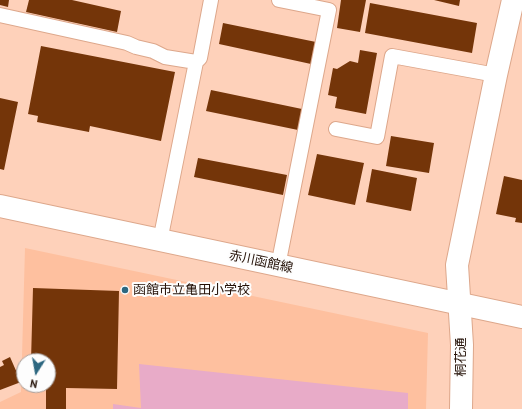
<!DOCTYPE html>
<html>
<head>
<meta charset="utf-8">
<style>
	body { margin:0 }
	#map { position:relative; width:522px; height:409px; overflow:hidden; background:#fed1ba; font-family:"PT Sans",sans-serif }
	canvas { display:block }
	.north { position:absolute; left:16px; top:353px; width:40px; height:40px; box-sizing:border-box; background:#fdfdfd; border:1px solid #a69e9a; border-radius:50%; rotate:191deg; font-size:11px; font-weight:700; line-height:16px; text-align:center; color:#231006 }
	.north::after { content:''; display:block; margin:auto; width:14px; height:18px; background:#2d6780; clip-path:polygon(50% 0,100% 100%,50% 72%,0 100%) }
</style>
</head>
<body>
<div id="map">
<canvas width="522" height="409"></canvas>
<div class="north">N</div>
</div>
<script>
const ctx = document.querySelector('canvas').getContext('2d');
ctx.lineJoin = 'round';
function paint(path, color) {
  ctx.fillStyle = color;
  ctx.fill(path, 'evenodd');
}
function poly(rows) {
  const path = new Path2D();
  for (const r of rows) {
    path.moveTo(r[0], r[1]);
    for (let i = 2; i < r.length; i += 2) path.lineTo(r[i], r[i + 1]);
  }
  return path;
}
function strokePath(path, color, width, dash) {
  ctx.strokeStyle = color;
  ctx.lineWidth = width;
  ctx.lineCap = dash ? 'butt' : 'round';
  ctx.setLineDash(dash || []);
  ctx.stroke(path);
}
function drawText(font, color, halo, rows, align = 'center') {
  ctx.font = font + ' "PT Sans","Noto Sans JP",sans-serif';
  ctx.lineWidth = 4;
  ctx.setLineDash([]);
  ctx.textBaseline = 'middle';
  ctx.strokeStyle = halo;
  ctx.fillStyle = color;
  for (const [text, x, y, turn = 0] of rows) {
    ctx.save();
    ctx.translate(x, y);
    ctx.rotate((+turn || 0) * Math.PI / 180);
    ctx.textAlign = isNaN(turn) ? turn : align;
    if (halo) ctx.strokeText(text, 0, 0);
    ctx.fillText(text, 0, 0);
    ctx.restore();
  }
}
const built = poly([
	[25,248,428,333,426,409,0,409,0,402,21,392],
	[24,361,48,361,48,385,24,385]
]);
const green = poly([
	[139,364,408,393,408,409,113,409,113,404,141,408]
]);
const building = poly([
	[0,0,9,0,8,7,0,5],
	[29,0,72,0,121,11,117,32,26,12],
	[341,0,366,0,360,32,337,28],
	[434,0,460,0,459,6],
	[370,3,477,23,472,53,365,33],
	[223,23,316,42,311,64,219,44],
	[41,46,175,72,161,141,90,126,89,132,37,122,38,116,28,114],
	[360,50,377,53,366,114,335,108,337,97,328,95,333,68,337,69,350,61,358,63],
	[211,90,302,109,298,130,206,111],
	[0,98,18,102,4,170,0,169],
	[391,136,434,143,429,173,386,166],
	[317,154,364,163,355,205,308,195],
	[198,158,287,175,283,195,194,177],
	[372,169,417,178,411,211,366,202],
	[504,176,522,180,522,223,515,222,516,218,496,214],
	[33,288,119,291,117,389,66,388,66,409,46,409,46,387,30,387,30,385,48,385,48,361,31,361],
	[10,357,21,382,0,390,0,367,4,365,2,361]
]);
const service = poly([
	[0,15,127,43,136,47,153,51,165,57,196,62,160,241],
	[196,62,200,58,211,0],
	[336,129,377,137,392,56,496,75],
	[278,266,329,10,279,0]
]);
const tertiary = poly([
	[461,409,462,345,457,265,496,75,513,0]
]);
const secondary = poly([
	[0,206,522,317]
]);
const markers = [
	[125,290,4,"#2d6780"]
];
const streetNames = [
	["赤川函館線",261,262,12],
	["桐花通",461,357,-90]
];
const poiNames = [
	["函館市立亀田小学校",133,290]
];
paint(built, '#fec09f');
paint(green, '#e8abc8');
paint(building, '#743509');
strokePath(service, '#dda78b', 16);
strokePath(tertiary, '#dda78b', 24);
strokePath(secondary, '#dda78b', 24);
strokePath(service, '#fff', 14);
strokePath(tertiary, '#fff', 22);
strokePath(secondary, '#fff', 22);
for (const [x, y, r, color] of markers) {
  const dot = new Path2D();
  dot.arc(x, y, r, 0, 2 * Math.PI);
  ctx.fillStyle = color;
  ctx.fill(dot);
  strokePath(dot, '#fdfdfd', 1.5);
}
drawText('13px', '#231006', '#fdfdfd', streetNames);
drawText('13px', '#231006', '#fdfdfd', poiNames, 'left');
</script>
</body>
</html>
